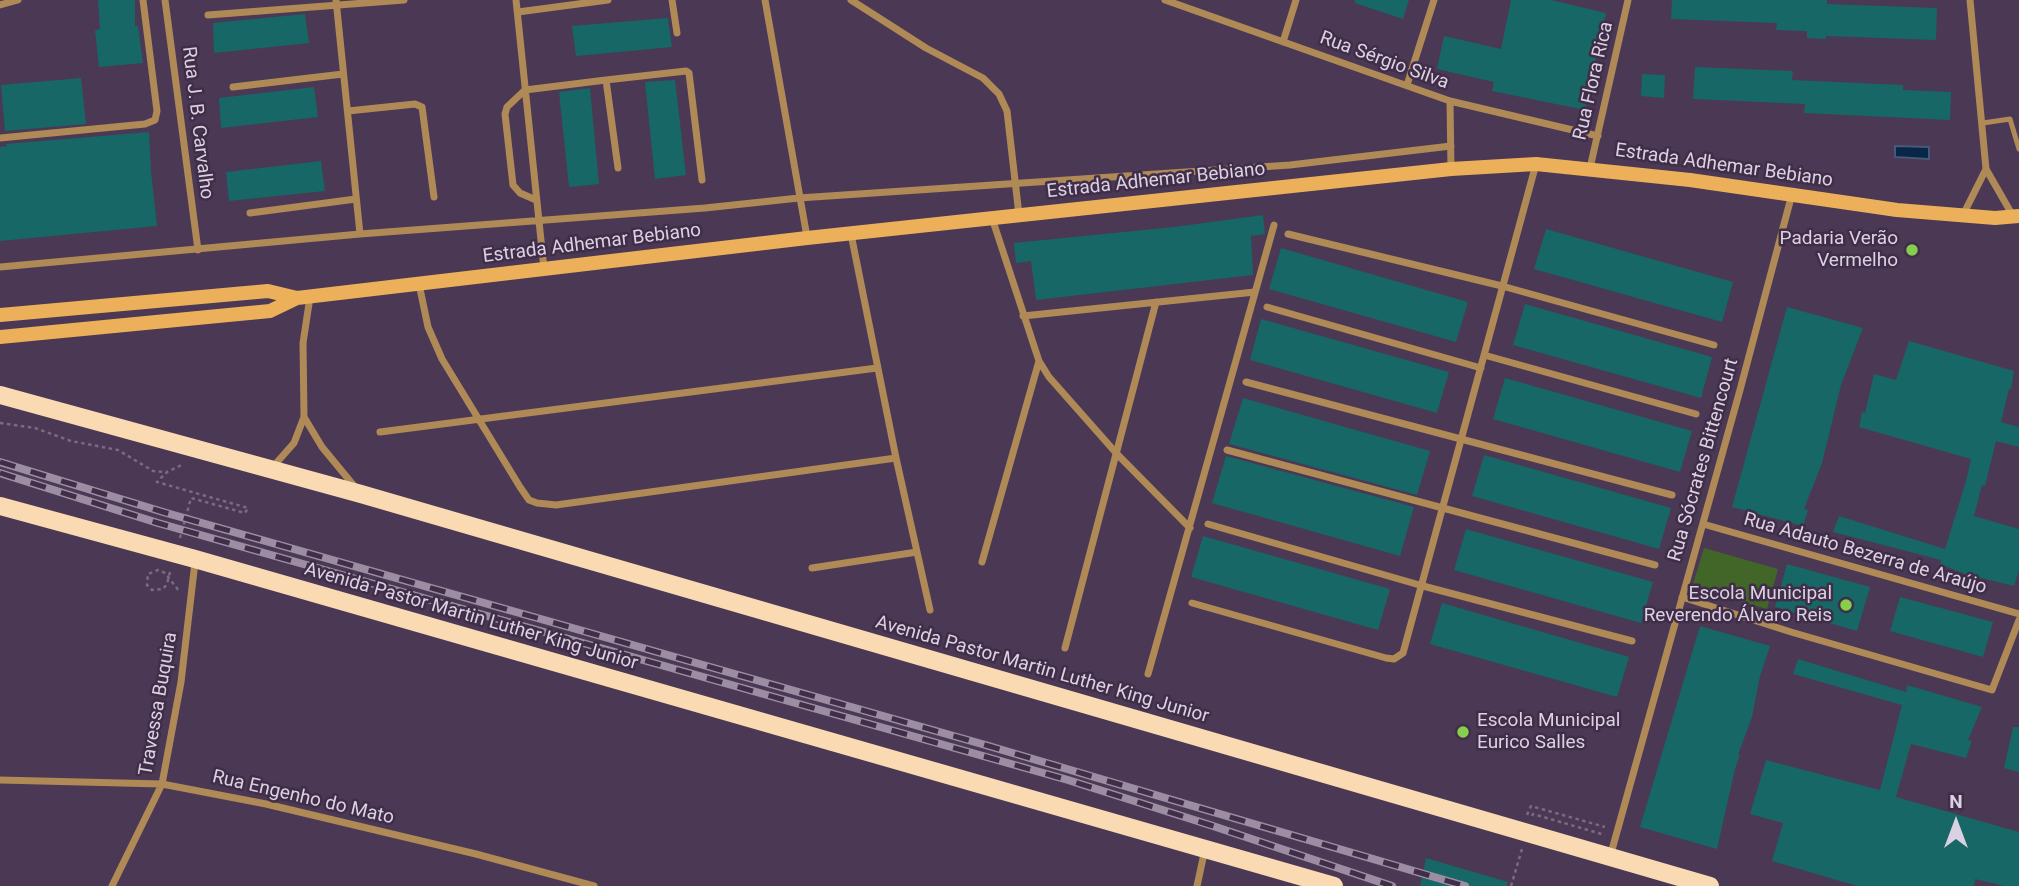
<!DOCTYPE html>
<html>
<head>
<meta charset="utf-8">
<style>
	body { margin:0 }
	#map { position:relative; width:2019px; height:886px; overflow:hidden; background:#4b3854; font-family:Roboto,sans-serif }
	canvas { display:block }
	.north { position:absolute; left:1921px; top:788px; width:70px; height:70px; -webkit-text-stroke:5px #402e49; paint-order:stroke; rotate:0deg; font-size:19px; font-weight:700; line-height:28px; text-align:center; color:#dcd1e2 }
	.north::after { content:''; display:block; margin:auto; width:24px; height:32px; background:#dcd1e2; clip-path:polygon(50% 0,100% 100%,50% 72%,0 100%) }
</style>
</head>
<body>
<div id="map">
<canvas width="2019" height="886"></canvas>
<div class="north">N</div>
</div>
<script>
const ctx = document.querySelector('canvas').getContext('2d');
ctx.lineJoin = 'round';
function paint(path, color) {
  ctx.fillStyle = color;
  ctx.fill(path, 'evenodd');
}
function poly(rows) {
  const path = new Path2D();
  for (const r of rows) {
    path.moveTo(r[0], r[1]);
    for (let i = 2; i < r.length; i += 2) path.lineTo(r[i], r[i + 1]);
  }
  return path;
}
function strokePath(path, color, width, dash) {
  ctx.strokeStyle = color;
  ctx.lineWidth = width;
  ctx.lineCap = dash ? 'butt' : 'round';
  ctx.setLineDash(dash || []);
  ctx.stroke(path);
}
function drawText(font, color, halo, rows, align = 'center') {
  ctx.font = font + ' Roboto,sans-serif';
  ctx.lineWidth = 5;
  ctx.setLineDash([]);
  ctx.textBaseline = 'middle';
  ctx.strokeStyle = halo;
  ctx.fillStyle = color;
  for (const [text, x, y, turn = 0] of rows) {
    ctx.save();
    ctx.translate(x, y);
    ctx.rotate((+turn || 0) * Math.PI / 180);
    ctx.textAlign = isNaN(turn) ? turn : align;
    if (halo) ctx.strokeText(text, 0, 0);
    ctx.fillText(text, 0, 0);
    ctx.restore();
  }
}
const green = poly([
	[1704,548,1778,569,1767,609,1692,587]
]);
const water = poly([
	[1895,146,1929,147,1929,159,1895,157,1895,146]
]);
const building = poly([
	[98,0,135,0,135,26,138,26,143,63,99,67,95,30,100,29],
	[1355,0,1409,0,1403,19,1355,3],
	[1511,0,1551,0,1606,13,1585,110,1492,91,1494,82,1437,69,1444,36,1501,49],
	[1672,0,1827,0,1827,4,1937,8,1936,40,1826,36,1826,39,1807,38,1807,31,1776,30,1777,23,1671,19],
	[305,14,309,43,214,53,213,23],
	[668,18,672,47,576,56,572,26],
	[1695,67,1793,71,1792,80,1903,85,1903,90,1951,92,1950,120,1804,113,1805,104,1693,99],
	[1642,74,1665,75,1664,98,1641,96],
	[81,78,86,124,5,131,1,85],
	[675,80,686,175,655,179,645,82],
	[314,87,318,117,221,128,219,98],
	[590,88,599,184,569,187,559,92],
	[149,132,151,171,157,226,0,241,0,147,7,146,6,144],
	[321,161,325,191,229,201,226,172],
	[1263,215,1265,234,1251,236,1253,275,1036,300,1031,261,1016,263,1014,243,1174,227],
	[1546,229,1733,282,1722,322,1534,269],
	[1281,248,1468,302,1456,342,1269,289],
	[1525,304,1712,357,1701,398,1513,345],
	[1787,307,1863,328,1841,385,1822,463,1804,509,1808,510,1803,526,1732,507],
	[1261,319,1449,372,1437,413,1250,360],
	[1909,341,2014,371,2011,389,2009,389,2001,422,2019,427,2019,447,1996,441,1985,486,1982,485,1974,516,2019,529,2019,570,2014,586,1965,574,1940,564,1941,560,1833,532,1839,516,1945,549,1966,481,1971,459,1859,427,1862,412,1865,413,1874,374,1896,380],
	[1505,378,1692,431,1680,472,1493,419],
	[1243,398,1430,451,1417,495,1229,444],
	[1484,455,1671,508,1659,549,1472,496],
	[1226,456,1414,507,1400,556,1212,503],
	[1466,529,1653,582,1641,623,1454,570],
	[1203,536,1390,589,1378,630,1191,577],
	[1787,564,1870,587,1857,631,1775,607],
	[1900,597,1993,622,1983,657,1890,631],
	[1442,603,1629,657,1617,697,1430,644],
	[1700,626,1770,646,1760,676,1752,717,1738,755,1740,755,1735,769,1717,849,1640,827],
	[1798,659,1906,692,1907,685,1982,707,1968,740,1972,741,1966,758,1911,744,1896,797,2019,832,2019,886,2004,886,1975,879,1974,886,1857,886,1772,861,1783,823,1750,814,1766,760,1880,790,1902,705,1793,674],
	[2013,727,2019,727,2019,772,2004,768],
	[1426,858,1508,882,1507,886,1420,886]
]);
const path = poly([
	[0,423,35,428,71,441,118,450,153,471,167,472],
	[180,538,191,498,245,513,248,508,157,482,167,472,184,464],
	[170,572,167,584,163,589,152,590,147,585,148,574,158,570,165,573,176,587,179,591],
	[1527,815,1531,806,1605,827],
	[1532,816,1533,814,1605,835],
	[1511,886,1522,849]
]);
const lane = poly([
	[1983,123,2010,119,2019,149]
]);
const street = poly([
	[165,0,198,250],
	[336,0,360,234],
	[516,0,544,269],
	[672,0,677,33],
	[765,0,807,237],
	[851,0,926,48,983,78,999,94,1007,111,1019,215],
	[1165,0,1450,101,1598,136],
	[1970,0,1986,169,2013,216],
	[0,5,18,0],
	[518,12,608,0],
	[208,15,404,0],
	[1283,42,1296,0],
	[606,80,618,168],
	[1407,85,1434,0],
	[233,87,343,74],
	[1450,101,1451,169],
	[348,111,415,104,422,107,434,197],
	[0,138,145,124,155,120,157,111,143,0],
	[1590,168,1628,0],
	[536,200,520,193,513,185,505,114,507,107,525,90,606,80,686,71,689,73,702,180],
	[250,213,356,199],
	[1963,215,1986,169],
	[992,218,1039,361,1049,377,1117,454,1190,528],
	[851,234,896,458,930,610],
	[1288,234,1502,286,1714,345],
	[0,267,360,234,705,208,799,198,1290,165,1451,146],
	[419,284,428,327,442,359,520,487,529,500,537,503,556,505,896,458],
	[1267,307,1481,368],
	[1023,316,1255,292],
	[1484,355,1696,414],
	[1246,382,1672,495],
	[304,417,322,447,355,487],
	[380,432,877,368],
	[1227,450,1655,565],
	[271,469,294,443,304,417,303,343,310,297],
	[1208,524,1423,586,1632,641],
	[1703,524,2019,614],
	[982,562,1039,361],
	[812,568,917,552],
	[1682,597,1791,632,1992,690,2019,620],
	[1192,603,1386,658,1394,659,1403,653,1536,164],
	[1065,648,1156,302],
	[1148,674,1274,225],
	[0,780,162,784,266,804,476,854,594,886],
	[1610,857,1740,390,1792,194],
	[112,886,162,784,181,682,195,562],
	[1197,886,1205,849]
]);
const secondary = poly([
	[0,315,268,291,297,298,807,238,1451,169,1536,164,1690,180,1897,210,1995,218,2019,216],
	[0,337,270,311,297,298]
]);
const primary = poly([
	[0,395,361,494,1710,886],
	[0,506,195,559,1334,886]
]);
const rail = poly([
	[0,462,163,512,982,744,1465,886],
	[0,473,158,523,1068,780,1210,825,1392,886]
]);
const markers = [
	[1912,250,7,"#85cf4c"],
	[1846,605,7,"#85cf4c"],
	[1463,732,7,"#85cf4c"]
];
const streetNames = [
	["Rua Sérgio Silva",1384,61,20],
	["Rua Flora Rica",1594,81,-77],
	["Rua J. B. Carvalho",197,123,83],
	["Estrada Adhemar Bebiano",1724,166,8],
	["Estrada Adhemar Bebiano",1156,181,-6],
	["Estrada Adhemar Bebiano",592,244,-7],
	["Rua Sócrates Bittencourt",1704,460,-74],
	["Rua Adauto Bezerra de Araújo",1865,554,16],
	["Avenida Pastor Martin Luther King Junior",471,617,16],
	["Avenida Pastor Martin Luther King Junior",1042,670,16],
	["Travessa Buquira",159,704,-80],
	["Rua Engenho do Mato",303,798,13]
];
const poiNames = [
	["Padaria Verão",1898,239],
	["Vermelho",1898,261],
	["Escola Municipal",1832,594],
	["Reverendo Álvaro Reis",1832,616],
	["Escola Municipal",1477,721,"left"],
	["Eurico Salles",1477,743,"left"]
];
paint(green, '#426628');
paint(water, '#072648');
strokePath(water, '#475976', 2);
paint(building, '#166766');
strokePath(path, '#7a6a82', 2.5, [3.5, 3.5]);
strokePath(lane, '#af8956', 5);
strokePath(street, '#af8956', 7);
strokePath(secondary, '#ecb05b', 14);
strokePath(primary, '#f9dab2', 18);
strokePath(rail, '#9c8da3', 8);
strokePath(rail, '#402e49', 5, [16]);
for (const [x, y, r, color] of markers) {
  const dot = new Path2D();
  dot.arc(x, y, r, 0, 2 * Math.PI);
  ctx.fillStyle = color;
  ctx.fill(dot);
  strokePath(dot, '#402e49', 2.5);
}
drawText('19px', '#dcd1e2', '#402e49', streetNames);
drawText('19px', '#dcd1e2', '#402e49', poiNames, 'right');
</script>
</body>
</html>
